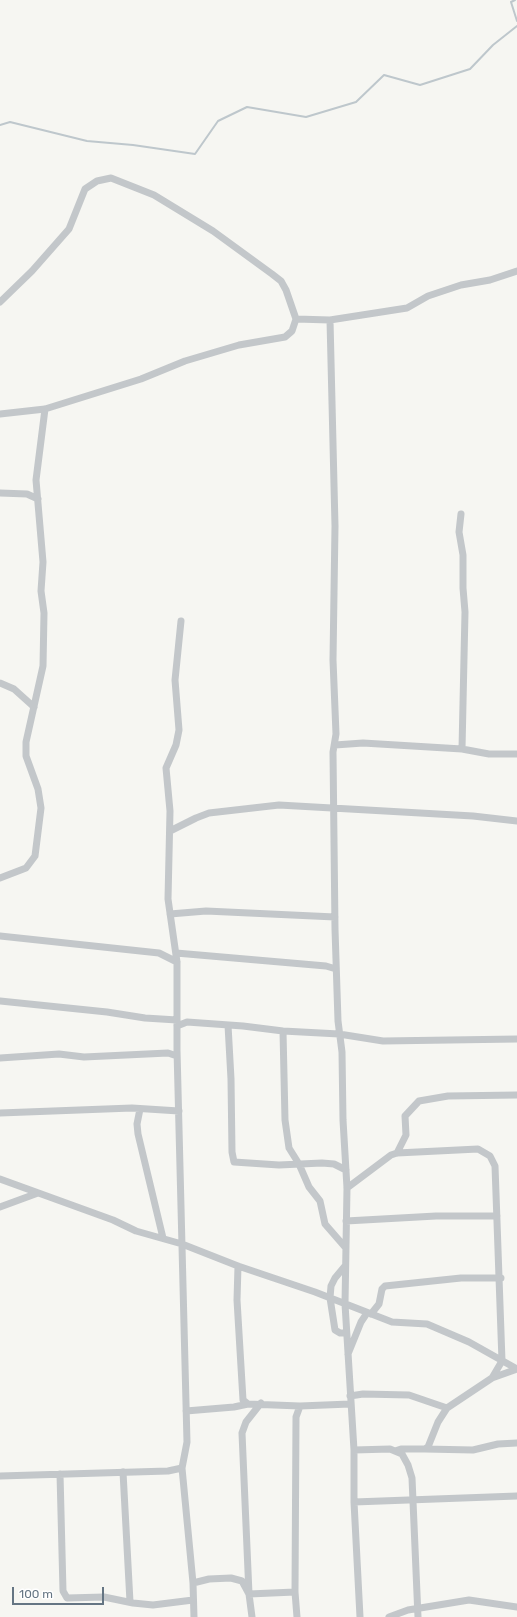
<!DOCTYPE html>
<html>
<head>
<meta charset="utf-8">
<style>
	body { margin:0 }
	#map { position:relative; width:517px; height:1617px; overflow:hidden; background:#f6f6f2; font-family:Rubik,sans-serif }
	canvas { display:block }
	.scale { position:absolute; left:12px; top:1587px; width:92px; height:18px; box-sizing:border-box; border:2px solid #657583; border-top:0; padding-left:5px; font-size:12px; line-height:14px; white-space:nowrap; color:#657583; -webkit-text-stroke:3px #fff; paint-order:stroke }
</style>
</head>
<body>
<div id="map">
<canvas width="517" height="1617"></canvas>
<div class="scale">100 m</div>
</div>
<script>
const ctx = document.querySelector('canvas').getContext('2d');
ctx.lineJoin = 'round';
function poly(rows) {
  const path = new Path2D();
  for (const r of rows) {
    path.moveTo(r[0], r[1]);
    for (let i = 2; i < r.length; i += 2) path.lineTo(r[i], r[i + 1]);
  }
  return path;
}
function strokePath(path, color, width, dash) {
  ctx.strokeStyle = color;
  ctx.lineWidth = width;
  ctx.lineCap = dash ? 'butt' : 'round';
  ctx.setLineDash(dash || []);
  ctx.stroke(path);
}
const stream = poly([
	[515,0,511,2,517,21],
	[0,125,10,122,87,141,133,145,195,154,218,121,247,107,306,117,356,102,384,75,420,85,470,69,493,45,517,26]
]);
const street = poly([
	[0,302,32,271,69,229,85,189,97,181,111,178,154,195,213,231,272,274,281,281,286,290,296,319],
	[330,320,335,526,333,660,336,734,333,752,335,929,338,1021,342,1052,343,1120,347,1188,345,1304,354,1450,354,1502,360,1617],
	[0,414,45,409,141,379,185,361,239,345,285,337,292,331,296,319,330,320,407,308,428,296,461,285,490,280,517,271],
	[0,493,27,494,38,499],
	[461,514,459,532,463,555,463,588,465,612,462,749],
	[181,621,175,680,179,730,176,745,166,768,170,811,168,899,177,962,177,1050,187,1442,182,1468,193,1583,194,1617],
	[0,683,14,689,34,707],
	[335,745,363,743,462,749,489,754,517,754],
	[170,831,196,818,209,813,279,805,473,816,517,821],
	[0,878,26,868,35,856,41,808,38,789,26,756,26,742,43,666,44,613,41,591,43,562,36,480,45,409],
	[170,914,206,911,335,917],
	[0,936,159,953,177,962],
	[176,953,326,966,336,969],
	[0,1001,107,1012,145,1018,177,1020],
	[228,1025,231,1079,232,1152,234,1162,279,1165,322,1163,334,1164,346,1170],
	[177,1026,187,1022,243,1026,283,1031,339,1034,383,1041,517,1039],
	[283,1031,285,1120,289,1148,299,1164,309,1187,320,1201,325,1224,345,1247],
	[0,1058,59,1054,84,1057,168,1053,177,1056],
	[140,1109,137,1124,138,1134,163,1238],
	[0,1113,132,1108,179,1111],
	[397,1153,406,1135,405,1116,419,1101,448,1096,517,1095],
	[0,1179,113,1220,136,1231,182,1244,238,1266,315,1292,392,1322,427,1324,469,1342,517,1369],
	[347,1188,391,1155,397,1153,478,1149,490,1156,495,1166,502,1361,492,1378,447,1408,438,1422,428,1447,425,1449,401,1449,395,1451],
	[0,1207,38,1193],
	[346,1221,436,1216,497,1216],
	[238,1266,237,1300,243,1400,248,1404],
	[345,1266,335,1278,331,1286,330,1298,335,1330,340,1333,346,1333],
	[371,1314,379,1304,382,1289,385,1286,461,1278,501,1278],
	[348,1354,361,1322,367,1313],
	[492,1378,517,1369],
	[350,1396,363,1394,409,1395,447,1408],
	[186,1411,234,1407,248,1404,300,1406,350,1404],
	[425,1449,473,1450,498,1444,517,1443],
	[354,1450,390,1449,402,1454,408,1465,412,1478,418,1617],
	[123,1472,130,1602],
	[60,1474,63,1591,67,1598,104,1597,133,1603,153,1605,193,1600],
	[0,1476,168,1471,182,1468],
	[354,1502,517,1496],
	[193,1583,209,1579,231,1578,242,1581,249,1594,295,1592],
	[252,1617,249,1594,242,1433,246,1422,261,1403],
	[297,1617,295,1592,296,1417,300,1406],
	[389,1617,408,1610,469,1600,517,1607]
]);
strokePath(stream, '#bec7cc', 2);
strokePath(street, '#c3c7ca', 7);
</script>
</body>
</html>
